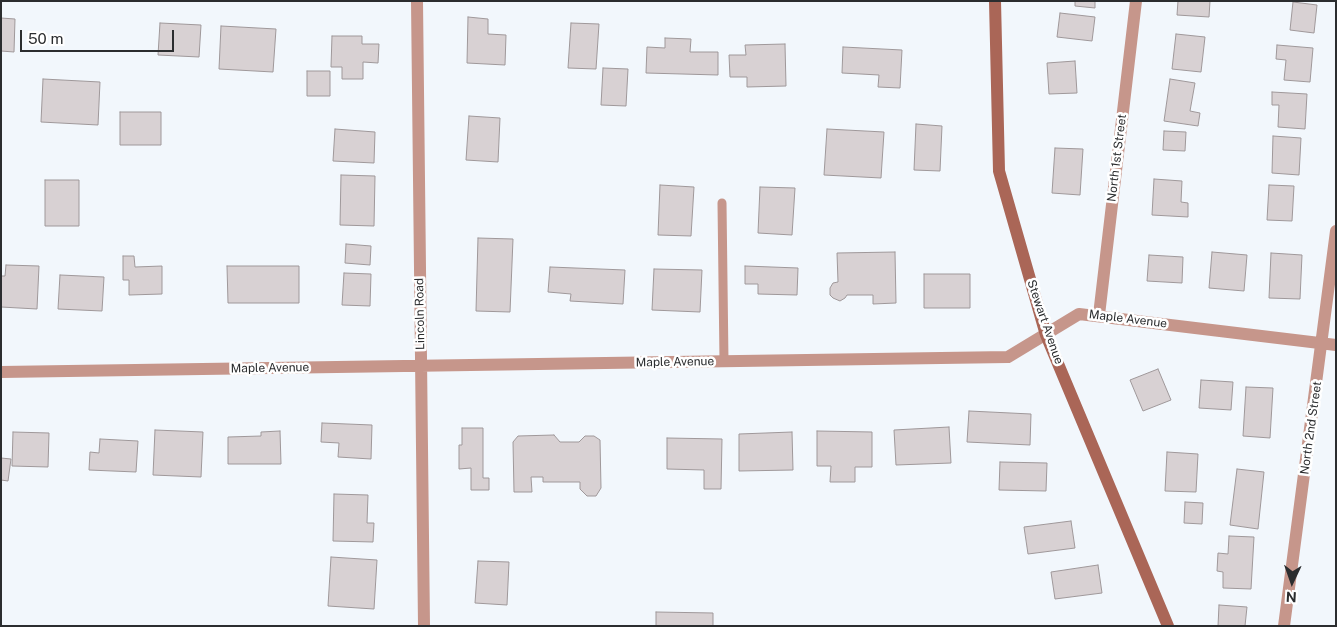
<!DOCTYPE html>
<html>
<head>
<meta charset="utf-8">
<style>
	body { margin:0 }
	#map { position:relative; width:1337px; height:627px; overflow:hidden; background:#f2f7fc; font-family:"Public Sans",sans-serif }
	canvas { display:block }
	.frame { position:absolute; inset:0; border:2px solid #2b2d2f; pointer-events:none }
	.north { position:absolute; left:1267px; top:557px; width:50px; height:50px; -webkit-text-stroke:4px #fff; paint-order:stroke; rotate:183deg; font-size:14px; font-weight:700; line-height:20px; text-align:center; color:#2b2d2f }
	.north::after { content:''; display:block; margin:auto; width:18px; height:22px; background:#2b2d2f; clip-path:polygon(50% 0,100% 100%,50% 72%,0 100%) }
	.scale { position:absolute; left:20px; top:30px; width:154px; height:22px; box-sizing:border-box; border:2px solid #2b2d2f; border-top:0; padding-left:6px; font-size:15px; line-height:18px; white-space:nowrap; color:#2b2d2f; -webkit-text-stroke:4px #fff; paint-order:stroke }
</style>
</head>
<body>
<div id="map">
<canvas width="1337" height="627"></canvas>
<div class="frame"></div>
<div class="north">N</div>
<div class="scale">50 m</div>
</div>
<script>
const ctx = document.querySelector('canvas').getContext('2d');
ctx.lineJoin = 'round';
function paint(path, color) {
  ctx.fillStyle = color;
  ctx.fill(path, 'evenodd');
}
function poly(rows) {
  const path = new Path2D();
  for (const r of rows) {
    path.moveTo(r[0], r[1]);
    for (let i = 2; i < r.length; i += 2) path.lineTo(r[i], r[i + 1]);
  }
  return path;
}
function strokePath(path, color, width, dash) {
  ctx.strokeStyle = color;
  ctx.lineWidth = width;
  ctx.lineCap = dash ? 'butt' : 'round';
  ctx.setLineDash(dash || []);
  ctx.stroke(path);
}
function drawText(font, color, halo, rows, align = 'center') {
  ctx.font = font + ' "Public Sans",sans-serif';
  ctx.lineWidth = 5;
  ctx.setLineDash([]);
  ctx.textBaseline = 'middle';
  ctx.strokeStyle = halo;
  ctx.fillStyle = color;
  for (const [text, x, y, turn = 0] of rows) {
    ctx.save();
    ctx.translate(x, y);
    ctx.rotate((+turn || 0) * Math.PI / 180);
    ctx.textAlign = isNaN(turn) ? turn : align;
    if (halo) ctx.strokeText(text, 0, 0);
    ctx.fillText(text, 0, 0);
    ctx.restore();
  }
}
const building = poly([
	[1075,1,1095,1,1095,8,1075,6,1075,1],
	[1178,1,1210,1,1209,17,1177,15,1178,1],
	[1293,2,1317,5,1314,33,1290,30,1293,2],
	[1060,13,1095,17,1092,41,1057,37,1060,13],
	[468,17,488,19,488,34,506,35,505,65,467,63,468,17],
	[1,18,15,19,14,52,1,51,1,18],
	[160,23,201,25,199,57,158,55,160,23],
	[571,23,599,24,596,69,568,68,571,23],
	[221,26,276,29,273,72,219,69,221,26],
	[1176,34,1205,37,1201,72,1172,69,1176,34],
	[332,36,362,36,362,44,379,44,378,63,363,62,363,79,342,79,342,67,331,67,332,36],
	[665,38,691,39,690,52,718,52,718,75,646,73,647,47,665,48,665,38],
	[785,44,786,86,747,87,747,77,730,77,729,55,746,55,745,45,785,44],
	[1277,45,1313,48,1310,82,1284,80,1286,60,1276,59,1277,45],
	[843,47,902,50,900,88,878,87,879,75,842,73,843,47],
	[1075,61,1077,93,1049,94,1047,63,1075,61],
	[603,68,628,69,626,106,601,105,603,68],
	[307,71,330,71,330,96,307,96,307,71],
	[43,79,100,82,98,125,41,122,43,79],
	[1170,79,1195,83,1190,111,1200,113,1198,126,1164,121,1170,79],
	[1272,92,1307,94,1305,129,1278,127,1279,105,1272,105,1272,92],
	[120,112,161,112,161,145,120,145,120,112],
	[469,116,500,118,498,162,466,160,469,116],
	[916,124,942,126,940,171,914,170,916,124],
	[335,129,375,132,374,163,333,161,335,129],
	[827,129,884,132,881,178,824,175,827,129],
	[1164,131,1186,132,1185,151,1163,150,1164,131],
	[1273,136,1301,138,1299,175,1272,173,1273,136],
	[1055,148,1083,149,1080,195,1052,193,1055,148],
	[341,175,375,176,374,226,340,225,341,175],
	[1154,179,1182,181,1181,202,1188,203,1188,217,1152,215,1154,179],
	[45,180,79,180,79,226,45,226,45,180],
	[660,185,694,187,691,236,658,235,660,185],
	[1269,185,1294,186,1292,221,1267,220,1269,185],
	[760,187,795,188,792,235,758,233,760,187],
	[478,238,513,239,510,312,476,311,478,238],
	[346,244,371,246,370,265,345,263,346,244],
	[895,252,896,303,873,304,873,295,847,295,845,298,840,301,833,298,830,295,830,288,833,283,838,282,837,253,895,252],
	[1212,252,1247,255,1244,291,1209,288,1212,252],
	[1271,253,1302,255,1300,299,1269,298,1271,253],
	[1149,255,1183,257,1182,283,1147,281,1149,255],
	[123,256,134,256,135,267,162,266,162,294,129,295,129,280,123,280,123,256],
	[6,265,39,266,37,309,1,307,1,276,5,276,6,265],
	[227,266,299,266,299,303,228,303,227,266],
	[745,266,798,268,797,295,758,294,758,284,745,284,745,266],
	[550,267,625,270,623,304,570,301,571,294,548,292,550,267],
	[654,269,702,270,700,312,652,310,654,269],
	[344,273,371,274,370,306,342,305,344,273],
	[924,274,970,274,970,308,924,308,924,274],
	[60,275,104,277,102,311,58,309,60,275],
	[1158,369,1171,400,1143,411,1130,380,1158,369],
	[1201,380,1233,382,1231,410,1199,408,1201,380],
	[1246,387,1273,388,1270,438,1243,436,1246,387],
	[969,411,1031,414,1030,445,967,442,969,411],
	[322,423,372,425,371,459,338,457,339,443,321,442,322,423],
	[949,427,951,463,896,465,894,430,949,427],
	[462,428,483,428,483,478,489,478,489,490,471,490,471,468,459,469,459,445,462,445,462,428],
	[155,430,203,432,201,477,153,475,155,430],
	[280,431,281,464,228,464,228,437,261,436,261,432,280,431],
	[817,431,872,432,872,467,855,467,855,482,830,482,831,466,817,466,817,431],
	[13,432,49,433,48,467,12,466,13,432],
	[792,432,793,470,739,471,739,434,792,432],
	[554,435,560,442,579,442,585,436,594,436,600,440,601,488,596,496,587,496,580,489,580,482,543,482,543,477,531,477,532,492,514,492,513,442,518,436,554,435],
	[667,438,722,439,721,489,704,489,704,470,667,469,667,438],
	[100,439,138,441,136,472,89,470,90,452,99,453,100,439],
	[1167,452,1198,454,1196,492,1165,491,1167,452],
	[1,458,11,459,8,481,1,480,1,458],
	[1000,462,1047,463,1046,491,999,490,1000,462],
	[1237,469,1264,472,1258,529,1230,525,1237,469],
	[334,494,368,495,367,523,374,523,373,542,333,541,334,494],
	[1185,502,1203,503,1202,524,1184,523,1185,502],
	[1071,521,1075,548,1028,554,1024,527,1071,521],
	[1229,536,1254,537,1251,589,1223,588,1223,572,1217,571,1218,553,1228,554,1229,536],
	[331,557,377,560,374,609,328,606,331,557],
	[478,561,509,562,507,605,475,603,478,561],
	[1098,565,1102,593,1055,599,1051,572,1098,565],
	[1219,605,1247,607,1245,626,1218,626,1219,605],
	[656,612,713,613,713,626,656,626,656,612]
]);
const lane = poly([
	[722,203,724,361]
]);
const street = poly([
	[417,1,424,626],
	[1099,315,1136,1],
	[1,372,1008,357,1079,314,1336,345],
	[1284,626,1336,231]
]);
const secondary = poly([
	[995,1,999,171,1046,335,1168,626]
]);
const streetNames = [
	["North 1st Street",1117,158,-83],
	["Lincoln Road",420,314,-91],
	["Maple Avenue",1128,319,7],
	["Stewart Avenue",1045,322,71],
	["Maple Avenue",675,362,-1],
	["Maple Avenue",270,368,-1],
	["North 2nd Street",1311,428,-82]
];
paint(building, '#d8d1d3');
strokePath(building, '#9f989a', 1);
strokePath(lane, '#c6968b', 9);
strokePath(street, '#c6968b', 12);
strokePath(secondary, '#aa6657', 12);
drawText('12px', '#2b2d2f', '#fff', streetNames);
</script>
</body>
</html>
